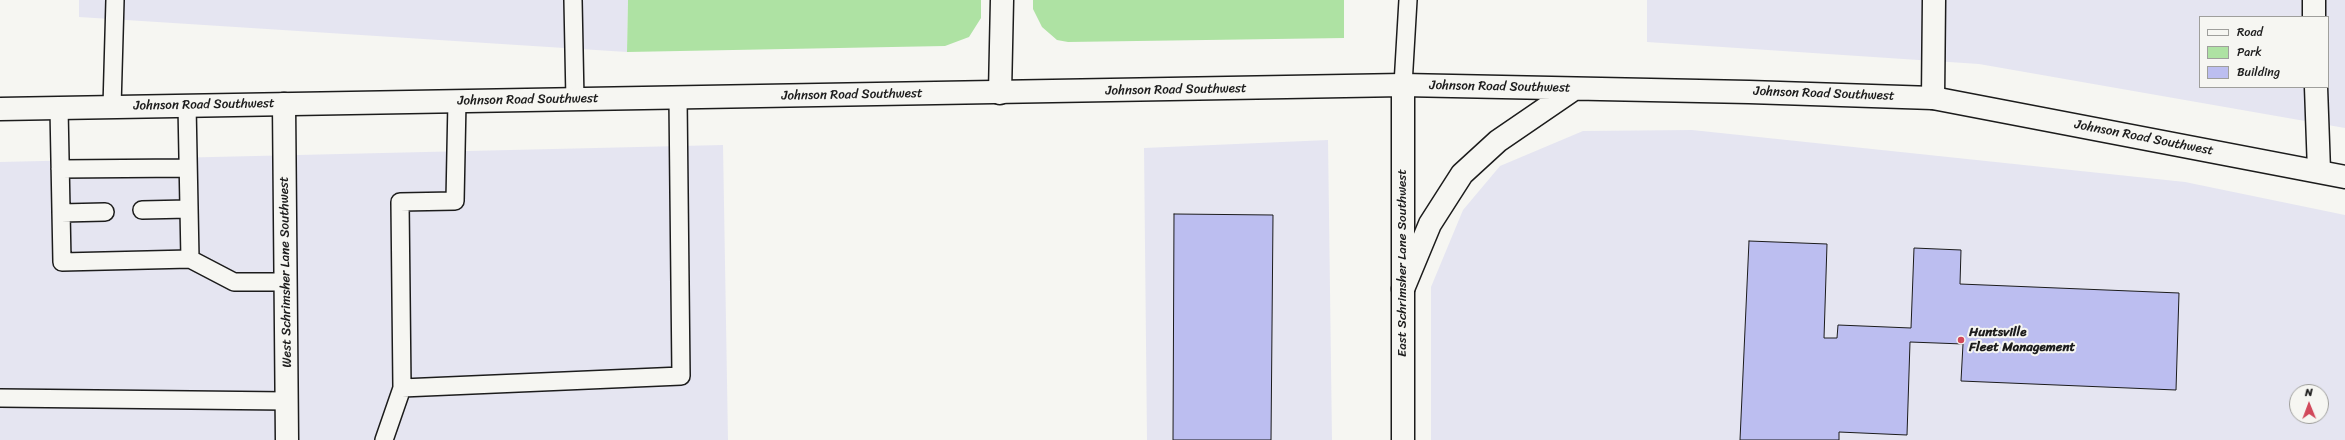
<!DOCTYPE html>
<html>
<head>
<meta charset="utf-8">
<style>
	body { margin:0 }
	#map { position:relative; width:2345px; height:440px; overflow:hidden; background:#f6f6f2; font-family:Sriracha,sans-serif }
	canvas { display:block }
	.legend { position:absolute; left:2199px; top:16px; width:130px; height:72px; box-sizing:border-box; background:#f6f6f2; border:1px solid #9f9f9c; margin:0; padding:5px 7px; list-style:none; font-size:12px; color:#1c1c1c }
	.legend li { display:flex; align-items:center; gap:8px; height:20px }
	.legend b { width:20px; border:1px solid #9f9f9c }
	.north { position:absolute; left:2289px; top:384px; width:40px; height:40px; box-sizing:border-box; background:#f6f6f2; border:1px solid #9f9f9c; border-radius:50%; rotate:359deg; font-size:11px; font-weight:700; line-height:16px; text-align:center; color:#1c1c1c }
	.north::after { content:''; display:block; margin:auto; width:14px; height:18px; background:#d1495b; clip-path:polygon(50% 0,100% 100%,50% 72%,0 100%) }
</style>
</head>
<body>
<div id="map">
<canvas width="2345" height="440"></canvas>
<ul class="legend">
<li><b style="height:5px;background:#f6f6f2"></b>Road</li>
<li><b style="height:11px;background:#aee2a3"></b>Park</li>
<li><b style="height:11px;background:#bcbef0"></b>Building</li>
</ul>
<div class="north">N</div>
</div>
<script>
const ctx = document.querySelector('canvas').getContext('2d');
ctx.lineJoin = 'round';
function paint(path, color) {
  ctx.fillStyle = color;
  ctx.fill(path, 'evenodd');
}
function poly(rows) {
  const path = new Path2D();
  for (const r of rows) {
    path.moveTo(r[0], r[1]);
    for (let i = 2; i < r.length; i += 2) path.lineTo(r[i], r[i + 1]);
  }
  return path;
}
function strokePath(path, color, width, dash) {
  ctx.strokeStyle = color;
  ctx.lineWidth = width;
  ctx.lineCap = dash ? 'butt' : 'round';
  ctx.setLineDash(dash || []);
  ctx.stroke(path);
}
function drawText(font, color, halo, rows, align = 'center') {
  ctx.font = font + ' Sriracha,sans-serif';
  ctx.lineWidth = 4;
  ctx.setLineDash([]);
  ctx.textBaseline = 'middle';
  ctx.strokeStyle = halo;
  ctx.fillStyle = color;
  for (const [text, x, y, turn = 0] of rows) {
    ctx.save();
    ctx.translate(x, y);
    ctx.rotate((+turn || 0) * Math.PI / 180);
    ctx.textAlign = isNaN(turn) ? turn : align;
    if (halo) ctx.strokeText(text, 0, 0);
    ctx.fillText(text, 0, 0);
    ctx.restore();
  }
}
const built = poly([
	[79,0,628,0,627,52,79,17],
	[1647,0,2345,0,2345,128,1979,64,1647,42],
	[2200,17,2328,17,2328,87,2200,87],
	[1692,130,2185,182,2345,215,2345,440,1431,440,1431,287,1463,210,1500,166,1583,131],
	[2297,392,2321,392,2321,416,2297,416],
	[1328,140,1332,440,1147,440,1144,148],
	[723,145,728,440,0,440,0,162]
]);
const green = poly([
	[628,0,981,0,981,18,969,37,945,46,627,52],
	[1033,0,1344,0,1344,38,1068,42,1057,40,1042,27,1033,9]
]);
const building = poly([
	[1174,214,1273,215,1271,440,1173,440,1174,214],
	[1749,241,1827,244,1824,338,1837,338,1838,325,1911,328,1914,248,1961,250,1960,284,2179,293,2176,390,1961,381,1963,344,1910,342,1907,435,1839,432,1839,440,1740,440,1749,241]
]);
const lane = poly([
	[573,0,575,100],
	[1403,85,1408,0],
	[112,107,115,0],
	[59,108,62,262,190,259,187,105],
	[60,169,188,168],
	[142,210,188,209],
	[61,213,105,212],
	[190,259,234,282,286,282],
	[402,388,681,376,678,98],
	[0,398,287,401],
	[384,440,402,388,400,202,455,201,457,101]
]);
const street = poly([
	[2314,17,2314,0],
	[2316,87,2319,171],
	[1000,93,1002,0],
	[1933,98,1934,0],
	[284,104,287,440],
	[1403,440,1403,85]
]);
const secondary = poly([
	[0,109,1403,85,1749,92,1933,98,2345,177],
	[1403,289,1430,224,1462,174,1498,141,1574,89]
]);
const markers = [
	[1961,340,4,"#d1495b"]
];
const streetNames = [
	["Johnson Road Southwest",1500,87,1],
	["Johnson Road Southwest",1176,90,-1],
	["Johnson Road Southwest",1824,94,2],
	["Johnson Road Southwest",852,95,-1],
	["Johnson Road Southwest",528,100,-1],
	["Johnson Road Southwest",204,105,-1],
	["Johnson Road Southwest",2144,138,11],
	["East Schrimsher Lane Southwest",1403,263,-90],
	["West Schrimsher Lane Southwest",286,272,-91]
];
const poiNames = [
	["Huntsville",1969,333],
	["Fleet Management",1969,348]
];
paint(built, '#e5e5f1');
paint(green, '#aee2a3');
paint(building, '#bcbef0');
strokePath(building, '#1c1c1c', 1);
strokePath(lane, '#1c1c1c', 20);
strokePath(street, '#1c1c1c', 25);
strokePath(secondary, '#1c1c1c', 25);
strokePath(lane, '#f6f6f2', 17);
strokePath(street, '#f6f6f2', 22);
strokePath(secondary, '#f6f6f2', 22);
for (const [x, y, r, color] of markers) {
  const dot = new Path2D();
  dot.arc(x, y, r, 0, 2 * Math.PI);
  ctx.fillStyle = color;
  ctx.fill(dot);
  strokePath(dot, '#f6f6f2', 1.5);
}
drawText('13px', '#1c1c1c', '#f6f6f2', streetNames);
drawText('bold 13px', '#1c1c1c', '#f6f6f2', poiNames, 'left');
</script>
</body>
</html>
